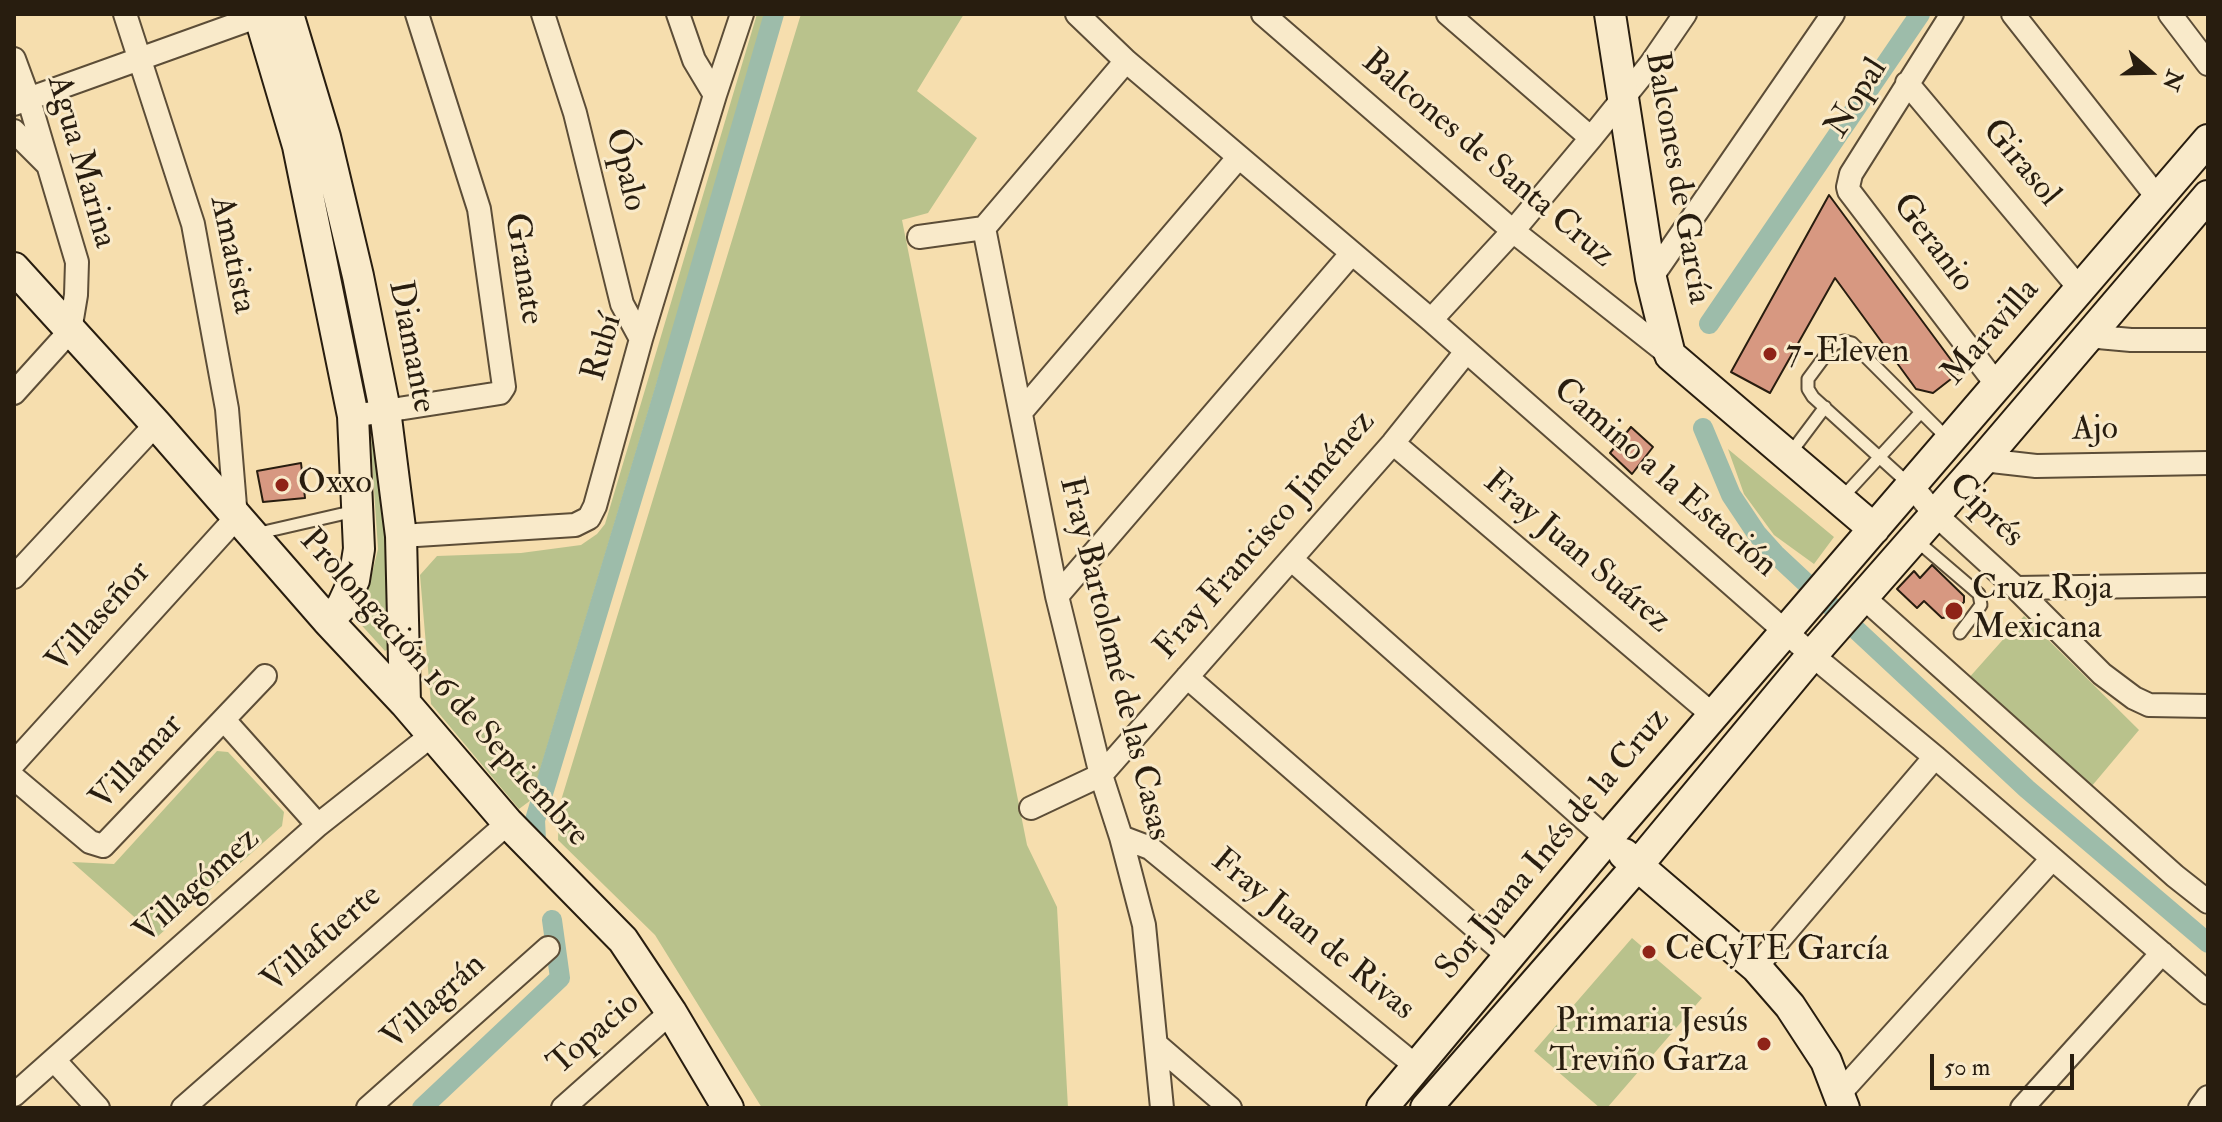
<!DOCTYPE html>
<html>
<head>
<meta charset="utf-8">
<style>
	body { margin:0 }
	#map { position:relative; width:2222px; height:1122px; overflow:hidden; background:#f6deae; font-family:"IM FELL Double Pica",serif }
	canvas { display:block }
	.frame { position:absolute; inset:0; border:16px solid #281d0f; pointer-events:none }
	.north { position:absolute; left:2110px; top:32px; width:80px; height:80px; -webkit-text-stroke:6px #f9eaca; paint-order:stroke; rotate:110deg; font-size:22px; font-weight:700; line-height:32px; text-align:center; color:#281d0f }
	.north::after { content:''; display:block; margin:auto; width:28px; height:36px; background:#281d0f; clip-path:polygon(50% 0,100% 100%,50% 72%,0 100%) }
	.scale { position:absolute; left:1930px; top:1054px; width:144px; height:36px; box-sizing:border-box; border:4px solid #281d0f; border-top:0; padding-left:10px; font-size:24px; line-height:28px; white-space:nowrap; color:#281d0f; -webkit-text-stroke:6px #f9eaca; paint-order:stroke }
</style>
</head>
<body>
<div id="map">
<canvas width="2222" height="1122"></canvas>
<div class="frame"></div>
<div class="north">N</div>
<div class="scale">50 m</div>
</div>
<script>
const ctx = document.querySelector('canvas').getContext('2d');
ctx.lineJoin = 'round';
function paint(path, color) {
  ctx.fillStyle = color;
  ctx.fill(path, 'evenodd');
}
function poly(rows) {
  const path = new Path2D();
  for (const r of rows) {
    path.moveTo(r[0], r[1]);
    for (let i = 2; i < r.length; i += 2) path.lineTo(r[i], r[i + 1]);
  }
  return path;
}
function strokePath(path, color, width, dash) {
  ctx.strokeStyle = color;
  ctx.lineWidth = width;
  ctx.lineCap = dash ? 'butt' : 'round';
  ctx.setLineDash(dash || []);
  ctx.stroke(path);
}
function drawText(font, color, halo, rows, align = 'center') {
  ctx.font = font + ' "IM FELL Double Pica",serif';
  ctx.lineWidth = 6;
  ctx.setLineDash([]);
  ctx.textBaseline = 'middle';
  ctx.strokeStyle = halo;
  ctx.fillStyle = color;
  for (const [text, x, y, turn = 0] of rows) {
    ctx.save();
    ctx.translate(x, y);
    ctx.rotate((+turn || 0) * Math.PI / 180);
    ctx.textAlign = isNaN(turn) ? turn : align;
    if (halo) ctx.strokeText(text, 0, 0);
    ctx.fillText(text, 0, 0);
    ctx.restore();
  }
}
const green = poly([
	[757,14,768,14,531,800,519,809,431,704,420,575,437,556,521,553,581,545,597,534,605,524],
	[801,14,964,14,917,91,977,138,928,213,902,220,1027,845,1057,907,1068,1108,762,1108,655,935,558,840,559,807],
	[378,432,396,643,385,651,355,618,369,586,378,549,371,445,372,433],
	[1728,449,1834,537,1814,564,1774,535,1744,494],
	[2024,616,2139,730,2091,787,1967,680],
	[217,751,228,752,284,812,282,826,157,937,72,862,114,864],
	[1632,938,1702,998,1607,1108,1600,1108,1534,1051]
]);
const canal = poly([
	[1709,324,1920,14],
	[1703,428,1731,495,1757,534,1775,554,2027,789,2208,943],
	[536,840,535,820,665,389,774,14],
	[422,1108,560,978,552,920]
]);
const building = poly([
	[1829,195,1960,372,1933,393,1916,389,1835,278,1770,393,1731,372,1829,195],
	[1631,427,1653,447,1632,474,1610,453,1631,427],
	[301,463,305,498,263,502,257,471,301,463],
	[1932,565,1964,596,1964,602,1949,617,1942,618,1924,601,1917,608,1897,589,1914,571,1920,578,1932,565]
]);
const lane = poly([
	[1789,455,1825,407],
	[1910,485,1813,397,1808,389,1808,379,1834,344,1844,341,1852,343,1949,440],
	[1840,500,1921,412],
	[255,534,355,511],
	[1917,541,1979,594,1981,605,1960,633]
]);
const street = poly([
	[543,14,575,113,622,304,641,339],
	[678,14,694,60,715,95],
	[1077,14,1126,61,1431,320,1812,655,1935,757,2208,993],
	[1263,14,1513,231,1670,355],
	[1448,14,1591,138],
	[1952,14,1851,174,1848,187,1849,191,1997,385],
	[2013,14,2157,197],
	[2170,14,2208,64],
	[14,59,28,97,77,262,76,295,70,331,14,393],
	[1907,83,2080,289],
	[14,104,265,14],
	[14,131,47,164],
	[984,228,1057,596,1101,775,1121,837,1144,925,1162,1108],
	[919,237,984,228,1126,61],
	[1651,278,1833,14],
	[1431,320,1513,231,1591,138,1650,65,1685,14],
	[2087,336,2131,340,2208,340],
	[1021,412,1238,158],
	[353,416,494,394,500,393,504,387,479,209,417,14],
	[1393,443,1714,716],
	[1983,460,2036,466,2208,463],
	[1911,485,1934,513,2016,588,2102,674,2134,698,2149,705,2208,706],
	[401,536,575,525,589,518,595,506,641,339,715,95,742,14],
	[1291,559,1607,839],
	[14,577,156,424],
	[2016,588,2208,585],
	[1057,596,1352,253],
	[1863,597,2175,876,2208,902],
	[1187,677,1508,956],
	[224,720,318,825],
	[14,763,236,518,227,409,193,224,125,14],
	[14,778,90,842,103,846,265,676],
	[1031,808,1101,775,1393,443,1466,352],
	[1121,837,1150,848,1417,1067],
	[1756,967,1935,757],
	[1157,1045,1230,1108],
	[54,1060,98,1108],
	[1840,1093,2052,859],
	[14,1095,318,825,432,735],
	[183,1108,508,823],
	[368,1108,548,948],
	[563,1108,671,1012],
	[2022,1108,2162,953],
	[2200,1108,2208,1097]
]);
const secondary = poly([
	[259,14,298,146,353,416,359,549,354,580,342,606,328,621],
	[288,14,325,137,358,276,385,410,401,536,405,703],
	[1610,14,1651,278,1670,355,1874,529],
	[14,268,156,424,328,621,405,703,508,823,623,940,671,1012,728,1108],
	[1624,854,1756,967,1790,1006,1826,1061,1844,1108],
	[1382,1108,1607,839,2208,140],
	[1426,1108,1637,866,1812,655,1983,460,2208,196]
]);
const markers = [
	[1770,354,8,"#8f2418"],
	[282,485,8,"#8f2418"],
	[1954,611,10,"#8f2418"],
	[1649,952,8,"#8f2418"],
	[1764,1044,8,"#8f2418"]
];
const streetNames = [
	["Nopal",1858,99,-58],
	["Balcones de Santa Cruz",1487,160,40],
	["Agua Marina",80,162,74],
	["Girasol",2020,164,50],
	["Ópalo",624,170,76],
	["Balcones de García",1676,178,80],
	["Geranio",1932,244,53],
	["Amatista",231,255,78],
	["Granate",522,269,81],
	["Maravilla",1992,333,-49],
	["Diamante",410,347,79],
	["Rubí",604,348,-74],
	["Ajo",2095,431,-1],
	["Camino a la Estación",1664,479,41],
	["Ciprés",1985,512,44],
	["Fray Francisco Jiménez",1266,536,-49],
	["Fray Juan Suárez",1576,553,40],
	["Villaseñor",100,618,-48],
	["Fray Bartolomé de las Casas",1113,659,76],
	["Prolongación 16 de Septiembre",443,689,48],
	["Villamar",138,763,-47],
	["Sor Juana Inés de la Cruz",1554,845,-50],
	["Villagómez",198,887,-42],
	["Fray Juan de Rivas",1312,936,39],
	["Villafuerte",323,940,-41],
	["Villagrán",435,1003,-42],
	["Topacio",595,1035,-41]
];
const poiNames = [
	["7-Eleven",1786,354],
	["Oxxo",298,485],
	["Cruz Roja",1972,591],
	["Mexicana",1972,630],
	["CeCyTE García",1665,952],
	["Primaria Jesús",1748,1024,"right"],
	["Treviño Garza",1748,1063,"right"]
];
paint(green, '#b9c28c');
strokePath(canal, '#9dbcaa', 20);
paint(building, '#d79881');
strokePath(building, '#281d0f', 2);
strokePath(lane, '#5c4d37', 15);
strokePath(street, '#5c4d37', 26);
strokePath(secondary, '#281d0f', 34);
strokePath(lane, '#f9eaca', 11);
strokePath(street, '#f9eaca', 22);
strokePath(secondary, '#f9eaca', 30);
for (const [x, y, r, color] of markers) {
  const dot = new Path2D();
  dot.arc(x, y, r, 0, 2 * Math.PI);
  ctx.fillStyle = color;
  ctx.fill(dot);
  strokePath(dot, '#f9eaca', 3);
}
drawText('34px', '#281d0f', '#f9eaca', streetNames);
drawText('34px', '#281d0f', '#f9eaca', poiNames, 'left');
</script>
</body>
</html>
